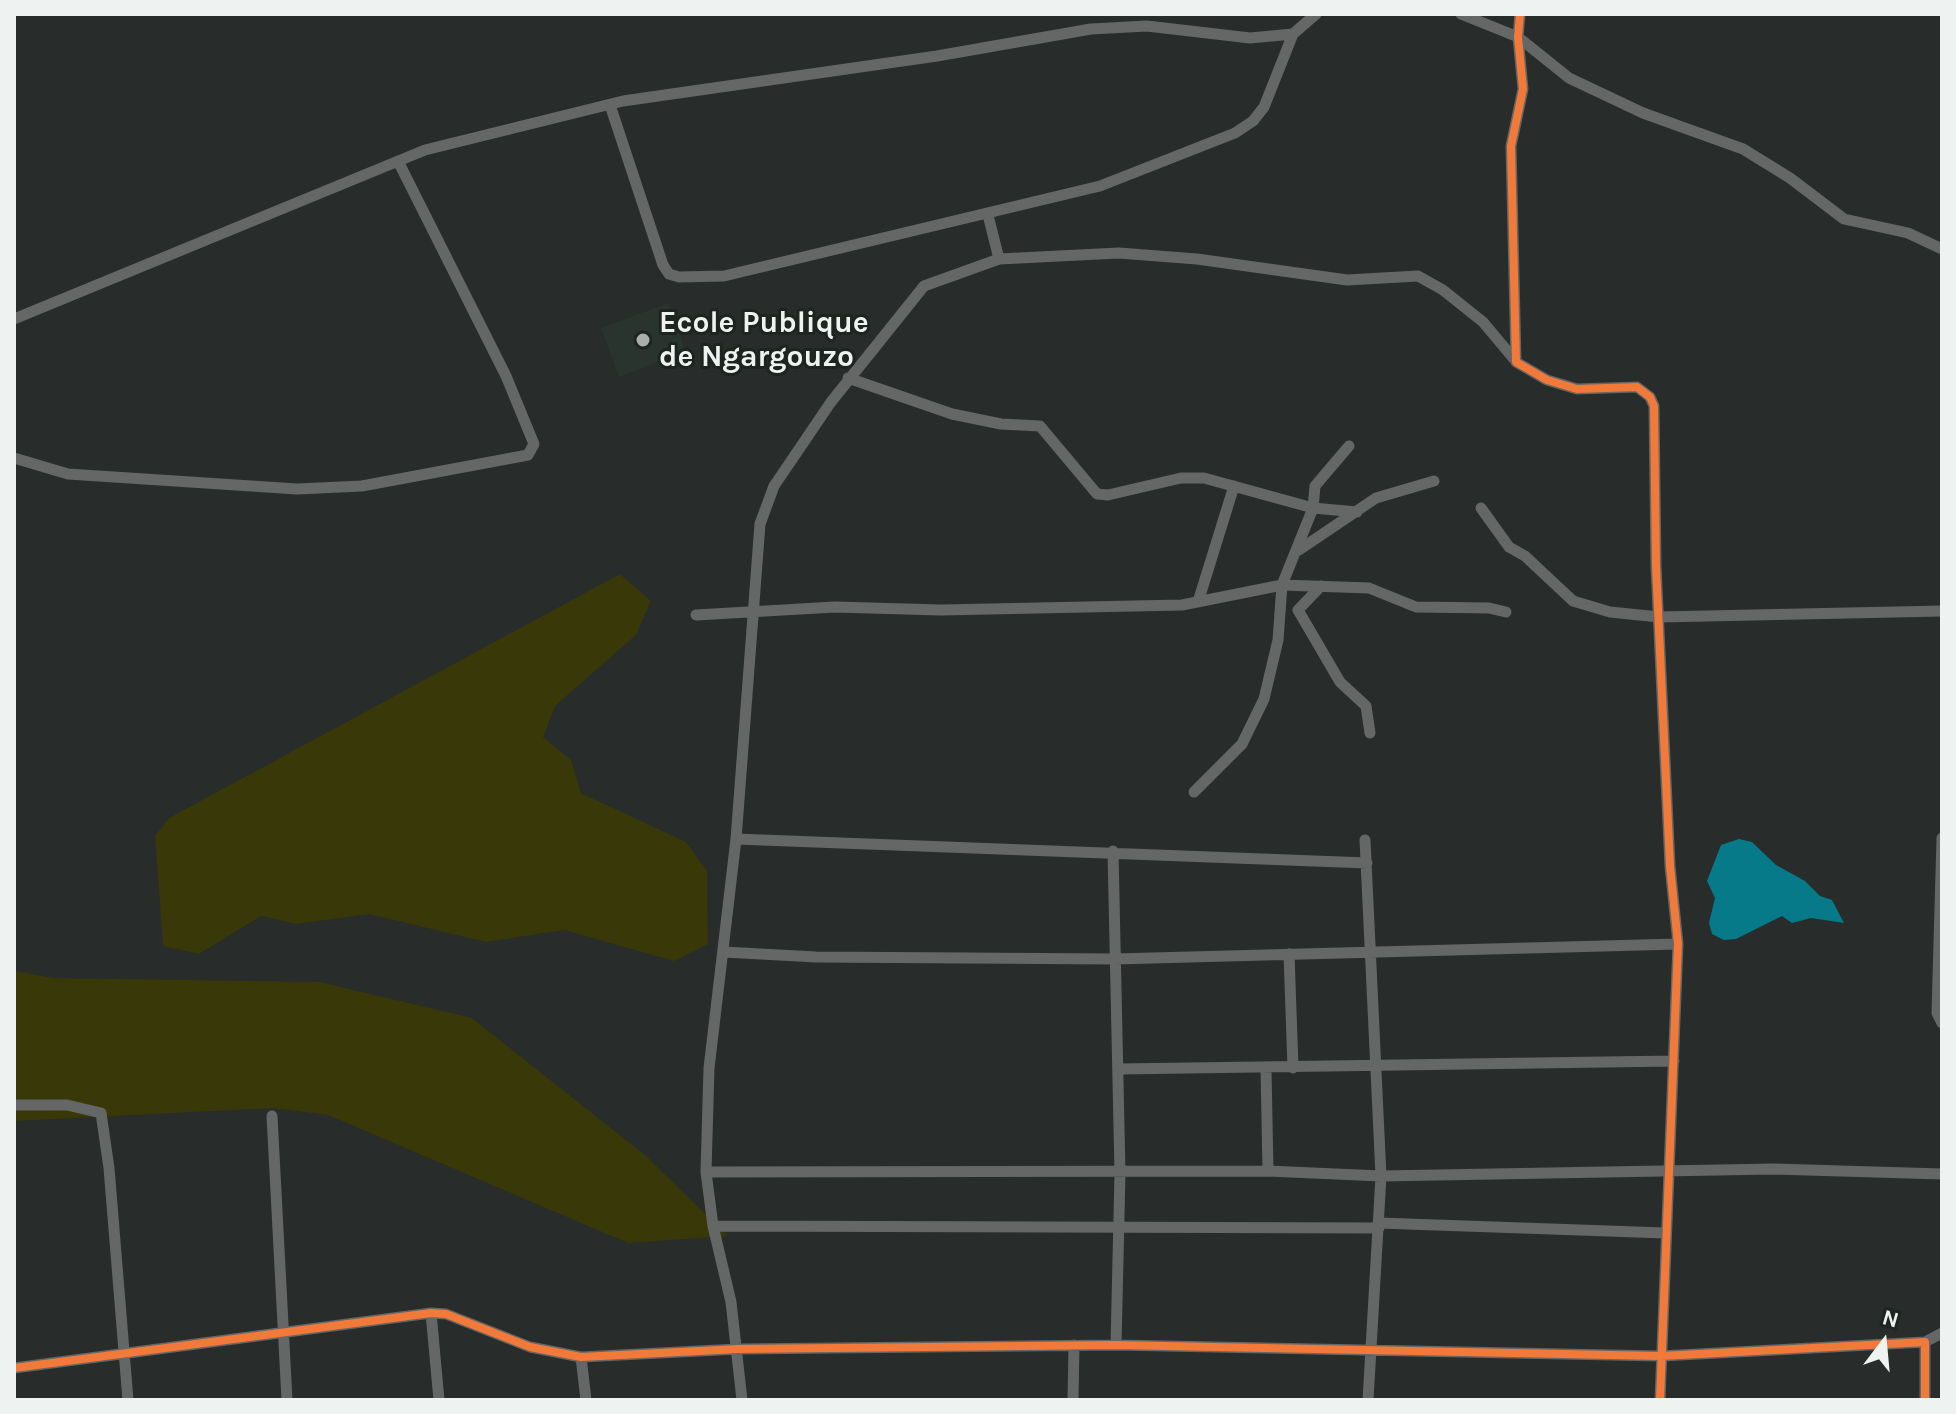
<!DOCTYPE html>
<html>
<head>
<meta charset="utf-8">
<style>
	body { margin:0 }
	#map { position:relative; width:1956px; height:1414px; overflow:hidden; background:#282c2a; font-family:Karla,sans-serif }
	canvas { display:block }
	.frame { position:absolute; inset:0; border:16px solid #eef2f0; pointer-events:none }
	.north { position:absolute; left:1844px; top:1302px; width:80px; height:80px; -webkit-text-stroke:6px #1e2420; paint-order:stroke; rotate:16deg; font-size:22px; font-weight:700; line-height:32px; text-align:center; color:#eef2f0 }
	.north::after { content:''; display:block; margin:auto; width:28px; height:36px; background:#eef2f0; clip-path:polygon(50% 0,100% 100%,50% 72%,0 100%) }
</style>
</head>
<body>
<div id="map">
<canvas width="1956" height="1414"></canvas>
<div class="frame"></div>
<div class="north">N</div>
</div>
<script>
const ctx = document.querySelector('canvas').getContext('2d');
ctx.lineJoin = 'round';
function paint(path, color) {
  ctx.fillStyle = color;
  ctx.fill(path, 'evenodd');
}
function poly(rows) {
  const path = new Path2D();
  for (const r of rows) {
    path.moveTo(r[0], r[1]);
    for (let i = 2; i < r.length; i += 2) path.lineTo(r[i], r[i + 1]);
  }
  return path;
}
function strokePath(path, color, width, dash) {
  ctx.strokeStyle = color;
  ctx.lineWidth = width;
  ctx.lineCap = dash ? 'butt' : 'round';
  ctx.setLineDash(dash || []);
  ctx.stroke(path);
}
function drawText(font, color, halo, rows, align = 'center') {
  ctx.font = font + ' Karla,sans-serif';
  ctx.lineWidth = 6;
  ctx.setLineDash([]);
  ctx.textBaseline = 'middle';
  ctx.strokeStyle = halo;
  ctx.fillStyle = color;
  for (const [text, x, y, turn = 0] of rows) {
    ctx.save();
    ctx.translate(x, y);
    ctx.rotate((+turn || 0) * Math.PI / 180);
    ctx.textAlign = isNaN(turn) ? turn : align;
    if (halo) ctx.strokeText(text, 0, 0);
    ctx.fillText(text, 0, 0);
    ctx.restore();
  }
}
const built = poly([
	[668,303,686,352,619,377,601,328]
]);
const green = poly([
	[620,574,651,601,636,635,555,706,543,737,571,760,581,793,686,842,707,871,708,944,674,961,564,930,486,942,369,914,296,924,261,916,199,954,163,946,155,836,169,818],
	[14,971,54,978,320,982,472,1018,646,1156,728,1236,628,1243,328,1115,272,1108,14,1121]
]);
const water = poly([
	[1739,839,1752,842,1776,865,1805,881,1820,896,1832,900,1844,923,1811,918,1792,923,1782,916,1736,939,1724,940,1712,934,1709,923,1715,898,1707,881,1721,845]
]);
const minor = poly([
	[1461,14,1518,37,1569,78,1643,113,1743,149,1790,178,1844,219,1908,233,1942,249],
	[1520,14,1518,37,1523,89,1511,146,1516,362,1547,380,1577,389,1637,387,1650,397,1654,406,1656,566,1670,866,1678,944,1660,1400],
	[610,105,663,265,669,274,679,277,724,276,1100,186,1235,133,1253,121,1264,107,1293,34,1316,14],
	[988,215,999,259,1119,253,1197,259,1347,280,1418,276,1443,290,1483,322,1514,359],
	[14,319,425,150,623,101,937,56,1091,29,1147,26,1250,38,1293,34],
	[848,378,952,414,1001,424,1040,426,1097,494,1108,495,1181,478,1204,478,1313,508,1357,512],
	[14,458,68,474,297,489,362,486,528,455,534,444,506,376,398,161],
	[1481,508,1509,547,1525,556,1573,601,1610,612,1659,617,1942,611],
	[1299,550,1376,498,1434,481],
	[1321,586,1298,610,1340,682,1366,706,1370,733],
	[1198,602,1234,486],
	[696,615,835,607,941,610,1182,605,1282,585,1369,588,1416,607,1489,608,1506,612],
	[1194,792,1242,744,1264,699,1278,640,1282,585,1313,508,1315,486,1349,446],
	[1942,838,1937,1013,1942,1023],
	[736,839,1367,863],
	[1365,840,1381,1176,1368,1400],
	[1113,851,1120,1173,1116,1345],
	[724,952,816,957,1115,959,1678,944],
	[1289,954,1293,1068],
	[1119,1069,1674,1061],
	[1266,1069,1268,1171],
	[14,1105,67,1105,101,1113,109,1168,128,1400],
	[272,1116,287,1400],
	[706,1172,1268,1171,1381,1176,1774,1169,1942,1174],
	[1379,1223,1665,1233],
	[713,1226,1379,1228],
	[431,1313,439,1400],
	[1925,1342,1942,1333],
	[581,1357,586,1400],
	[14,1368,431,1313,446,1314,530,1347,581,1357,738,1349,1116,1345,1661,1356,1925,1342,1925,1400],
	[742,1400,731,1302,713,1226,706,1172,709,1068,736,839,760,524,774,486,831,402,924,286,999,259],
	[1073,1400,1074,1345]
]);
const cycleway = poly([
	[1520,14,1518,37,1523,89,1511,146,1516,362,1547,380,1577,389,1637,387,1650,397,1654,406,1656,566,1670,866,1678,944,1660,1400],
	[14,1368,431,1313,446,1314,530,1347,581,1357,738,1349,1116,1345,1661,1356,1925,1342,1925,1400]
]);
const markers = [
	[643,340,8,"#a9adab"]
];
const poiNames = [
	["Ecole Publique",659,323],
	["de Ngargouzo",659,357]
];
paint(built, '#28342d');
paint(green, '#383809');
paint(water, '#067a89');
strokePath(minor, '#646766', 11);
strokePath(cycleway, '#f17a3a', 8);
for (const [x, y, r, color] of markers) {
  const dot = new Path2D();
  dot.arc(x, y, r, 0, 2 * Math.PI);
  ctx.fillStyle = color;
  ctx.fill(dot);
  strokePath(dot, '#1e2420', 3);
}
drawText('bold 30px', '#eef2f0', '#1e2420', poiNames, 'left');
</script>
</body>
</html>
